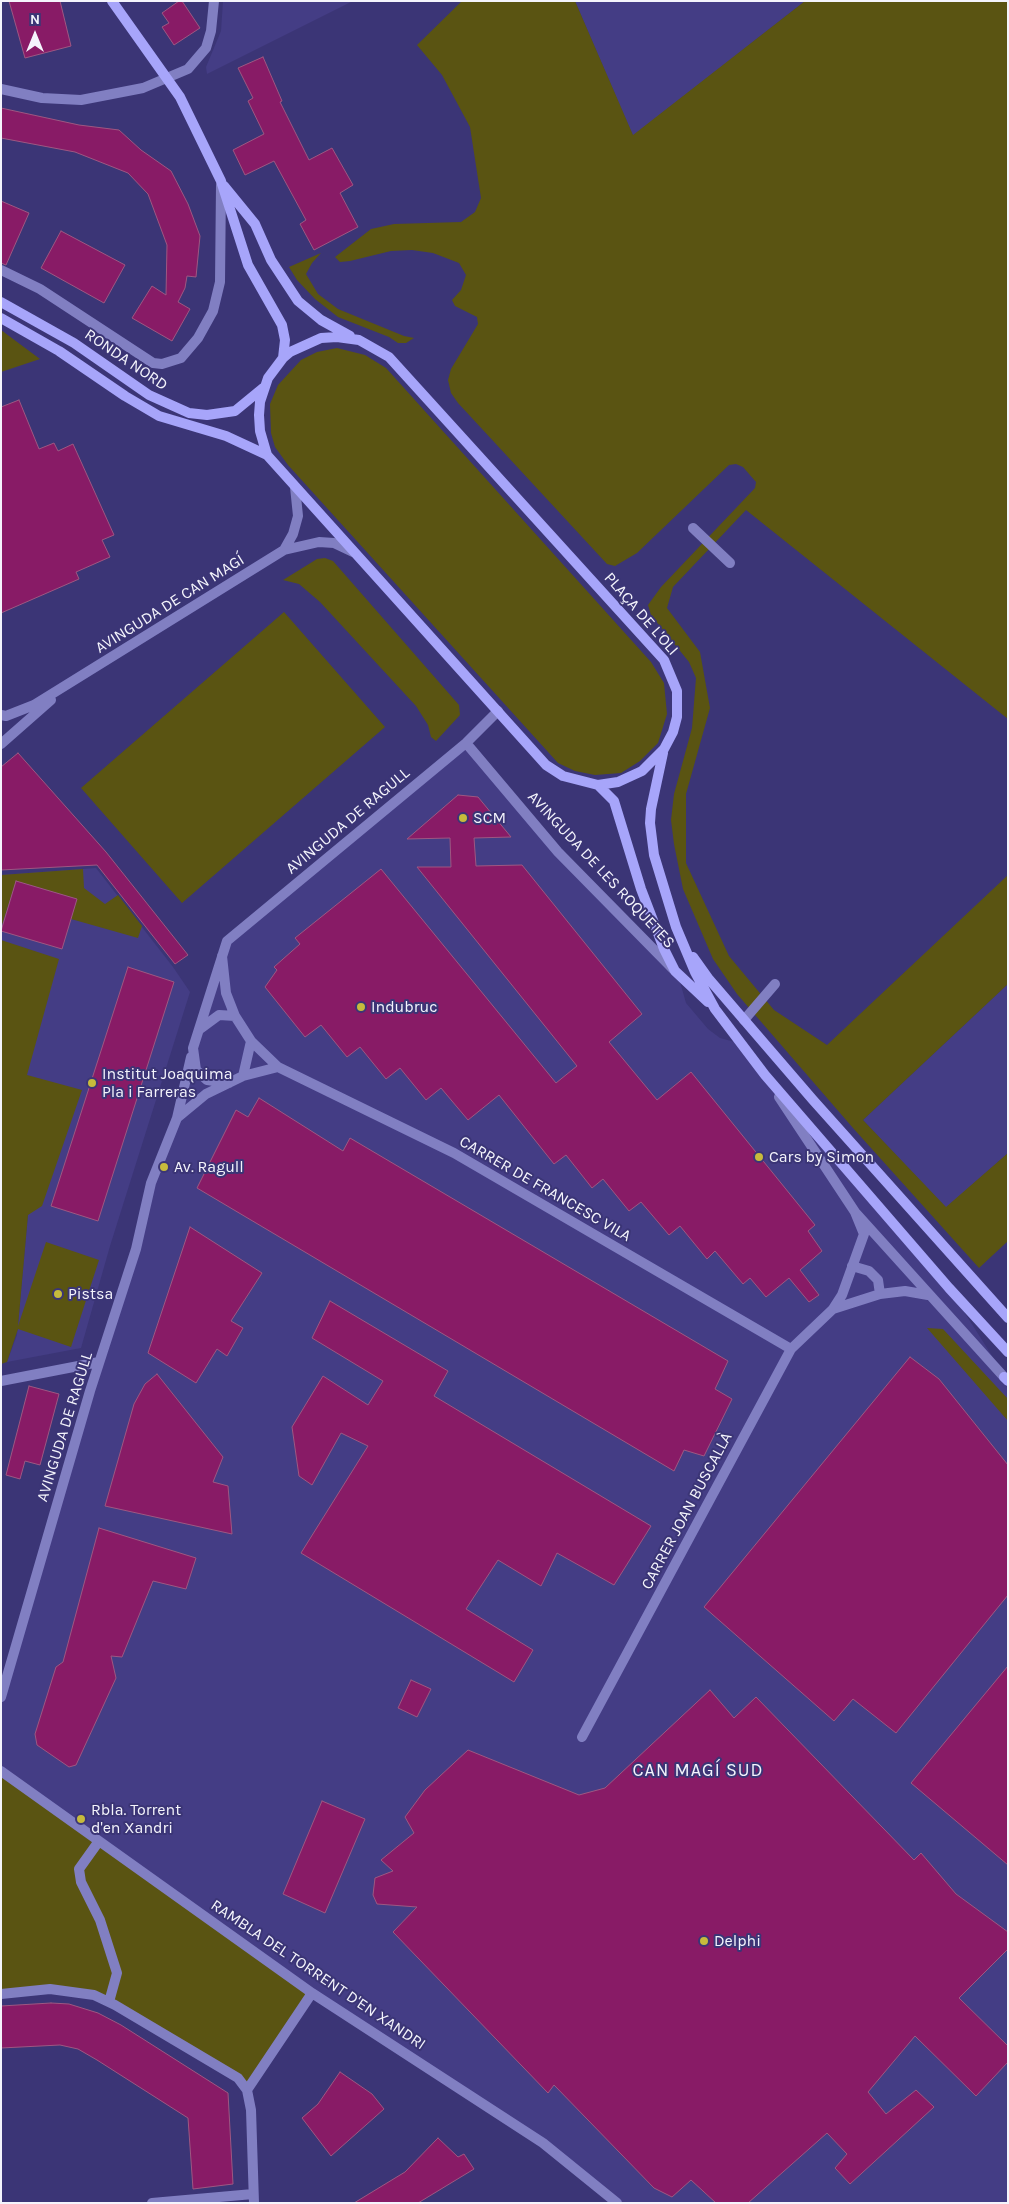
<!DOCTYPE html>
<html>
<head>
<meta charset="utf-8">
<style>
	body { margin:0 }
	#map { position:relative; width:1009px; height:2204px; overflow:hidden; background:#3b3576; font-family:Karla,sans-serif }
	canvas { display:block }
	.frame { position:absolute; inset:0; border:2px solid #f4f4fc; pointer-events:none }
	.north { position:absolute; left:10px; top:10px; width:50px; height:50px; -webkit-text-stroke:4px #3b3576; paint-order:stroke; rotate:0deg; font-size:14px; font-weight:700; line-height:20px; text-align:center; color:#f4f4fc }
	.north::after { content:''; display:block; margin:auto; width:18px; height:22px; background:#f4f4fc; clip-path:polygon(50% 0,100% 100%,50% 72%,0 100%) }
</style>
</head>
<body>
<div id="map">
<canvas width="1009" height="2204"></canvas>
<div class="frame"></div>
<div class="north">N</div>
</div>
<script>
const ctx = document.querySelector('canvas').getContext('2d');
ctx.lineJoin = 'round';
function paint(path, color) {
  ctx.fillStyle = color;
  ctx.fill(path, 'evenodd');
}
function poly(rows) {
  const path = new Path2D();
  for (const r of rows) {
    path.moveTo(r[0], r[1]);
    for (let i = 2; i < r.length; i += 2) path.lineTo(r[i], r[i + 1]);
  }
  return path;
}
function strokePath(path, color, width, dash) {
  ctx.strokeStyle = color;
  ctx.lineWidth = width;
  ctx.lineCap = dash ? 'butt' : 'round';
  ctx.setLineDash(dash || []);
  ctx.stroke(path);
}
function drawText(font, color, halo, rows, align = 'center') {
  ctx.font = font + ' Karla,sans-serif';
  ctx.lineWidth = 4;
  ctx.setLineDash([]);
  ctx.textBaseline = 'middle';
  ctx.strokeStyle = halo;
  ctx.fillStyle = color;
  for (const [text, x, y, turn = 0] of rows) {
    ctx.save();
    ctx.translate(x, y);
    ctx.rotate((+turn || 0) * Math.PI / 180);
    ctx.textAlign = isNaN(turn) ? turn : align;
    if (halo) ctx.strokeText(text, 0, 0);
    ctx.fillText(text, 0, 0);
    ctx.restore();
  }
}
const built = poly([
	[223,1,353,1,207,74,206,67,221,31],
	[575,1,805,1,633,136],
	[466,743,680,982,686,1003,708,1029,720,1038,742,1044,949,1288,1008,1381,1008,2203,617,2203,594,2182,358,2021,1,1771,1,1697,150,1188,227,941],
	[96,868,173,967,190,992,110,1246,81,1348,7,1362,17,1335,32,1171,1,1009,1,875],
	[1008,984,1008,1153,946,1208,863,1120]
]);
const green = poly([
	[462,1,575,1,633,135,805,1,1008,1,1008,719,746,510,673,587,667,608,700,652,710,708,686,794,686,863,729,956,774,1010,827,1045,1008,875,1008,984,863,1120,946,1207,1008,1153,1008,1241,979,1268,853,1128,737,994,713,959,683,889,674,844,671,820,674,794,692,728,696,678,689,662,651,615,648,605,661,587,755,488,756,482,743,467,736,464,729,465,637,553,615,566,607,564,458,403,451,393,448,380,451,369,478,324,477,317,455,306,452,300,461,290,466,275,459,263,433,253,412,250,391,251,350,261,340,262,335,257,371,229,394,224,461,222,475,212,481,198,470,127,442,75,417,45],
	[321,253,312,263,306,274,318,294,338,309,404,336,414,338,406,343,398,343,389,337,338,317,315,299,297,280,289,267],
	[1,330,40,359,1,372],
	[337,348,365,355,386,368,651,662,664,683,667,714,658,743,640,761,621,773,595,775,575,771,558,763,288,465,275,447,271,433,270,404,278,385,301,360,317,352],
	[325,558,333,561,459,705,460,715,436,741,431,737,428,725,416,706,320,602,299,584,283,580,317,559],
	[284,612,385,727,182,903,81,788],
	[83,869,84,888,105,904,118,895,142,926,138,938,71,919,77,899,16,881,1,928,1,875],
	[1,940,59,959,27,1075,82,1090,42,1206,28,1215,18,1326,46,1242,99,1260,71,1347,18,1329,7,1362,1,1364],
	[927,1328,943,1329,1008,1399,1008,1421],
	[1,1771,312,1993,247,2090,238,2078,115,2005,75,1991,1,1994]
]);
const building = poly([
	[9,1,60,1,71,46,25,58,9,1],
	[179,1,182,1,200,28,174,45,162,27,169,23,162,13,179,1],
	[263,57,282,101,280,102,309,160,332,148,353,185,340,193,358,227,314,250,300,224,306,220,274,161,245,175,233,150,264,134,248,101,253,98,238,68,263,57],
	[1,108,79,125,119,130,141,150,171,171,188,204,200,236,196,277,187,276,185,288,178,302,190,309,172,341,132,318,152,286,166,295,167,245,148,194,128,173,75,152,1,138,1,108],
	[1,201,29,213,6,265,1,263,1,201],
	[61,231,125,265,104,303,41,268,61,231],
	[19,400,39,449,54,443,58,451,73,444,114,535,102,540,110,557,76,572,79,579,1,613,1,407,19,400],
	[18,753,106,852,188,955,175,964,97,865,1,870,1,767,18,753],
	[458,795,478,797,511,837,474,838,476,866,522,865,642,1014,609,1042,657,1100,691,1072,815,1225,808,1231,822,1251,800,1270,819,1295,809,1302,789,1278,766,1297,750,1278,743,1284,715,1251,707,1259,680,1226,669,1235,641,1202,629,1211,603,1179,592,1188,566,1155,554,1164,499,1095,468,1120,441,1088,426,1100,400,1068,386,1079,360,1047,347,1057,321,1025,305,1037,265,987,277,970,274,967,300,944,295,938,381,869,556,1083,577,1066,417,867,451,867,450,838,407,839,458,795],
	[16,881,77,899,62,949,1,931,16,881],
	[128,967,174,982,98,1221,51,1206,128,967],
	[259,1098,343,1151,350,1138,728,1361,715,1389,732,1399,704,1456,684,1450,674,1471,197,1188,236,1110,248,1117,259,1098],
	[190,1227,262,1273,231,1321,243,1328,227,1356,217,1349,196,1383,148,1353,190,1227],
	[330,1301,448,1371,434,1396,651,1526,614,1585,557,1553,541,1586,498,1560,466,1609,533,1650,514,1682,301,1553,368,1446,341,1433,312,1485,299,1476,292,1427,323,1376,368,1405,383,1381,312,1338,330,1301],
	[910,1357,939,1379,1008,1465,1008,1595,896,1733,853,1699,834,1721,704,1607,910,1357],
	[157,1374,223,1457,213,1482,228,1486,232,1534,105,1506,134,1404,145,1384,157,1374],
	[29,1386,59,1394,40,1465,25,1461,20,1479,6,1475,29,1386],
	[99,1528,196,1558,186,1589,153,1581,122,1657,111,1656,116,1678,76,1765,69,1767,37,1745,35,1734,56,1667,63,1662,99,1528],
	[1008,1666,1008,1865,911,1783,1008,1666],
	[411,1680,431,1689,417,1717,398,1708,411,1680],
	[710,1690,734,1718,756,1697,914,1860,921,1853,956,1894,1008,1932,1008,1949,959,1998,1008,2046,1008,2062,976,2096,915,2036,868,2092,886,2114,916,2090,934,2107,850,2184,835,2168,847,2154,827,2133,748,2203,716,2203,691,2180,672,2197,654,2188,554,2085,548,2093,393,1932,417,1907,377,1904,373,1895,375,1878,393,1871,381,1860,414,1833,405,1817,425,1790,468,1750,579,1795,605,1788,710,1690],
	[322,1801,365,1819,325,1913,283,1894,322,1801],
	[51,2003,69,2004,98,2013,121,2025,228,2093,233,2184,193,2189,188,2118,97,2060,78,2049,60,2045,1,2048,1,2006,51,2003],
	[340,2072,372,2094,384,2109,331,2156,302,2118,318,2104,340,2072],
	[438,2138,458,2157,464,2154,474,2169,418,2203,354,2203,405,2172,438,2138]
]);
const street = poly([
	[1,89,42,98,81,100,143,88,188,69,206,48,211,31,214,1],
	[1,270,40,289,153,363,162,364,181,358,198,338,213,311,220,282,221,185],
	[693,528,730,563],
	[284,550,293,534,298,516,295,487],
	[1,715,6,716,34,705,284,550,319,542,334,543,353,552],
	[466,743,558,852,673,969],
	[1,744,51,700],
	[222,956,226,993,235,1016,251,1041,278,1067,454,1153,791,1349],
	[744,1020,775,984],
	[200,1029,219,1015,235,1016],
	[243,1076,251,1041],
	[229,1083,207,1080,196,1070,193,1048,227,941,466,743,498,711],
	[779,1097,855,1212,1004,1377],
	[177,1118,191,1057],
	[852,1266,869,1271,878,1280,880,1294],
	[833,1309,880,1294,905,1291,928,1295],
	[1,1381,99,1362],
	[1,1697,90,1391,136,1249,151,1183,177,1118,206,1094,243,1076,278,1067],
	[582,1737,791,1349,833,1309,842,1295,864,1234,855,1212],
	[1,1771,312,1993,543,2143,617,2203],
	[99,1841,79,1869,81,1882,100,1920,117,1973,109,2002],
	[1,1994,50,1989,94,1995,115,2005,238,2078,247,2090,251,2110,254,2203],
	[247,2090,312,1993],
	[152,2203,253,2194]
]);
const secondary = poly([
	[112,1,180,97,221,181,248,265,282,325,285,340,283,358],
	[224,186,255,224,271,260,298,301,321,320,350,336],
	[1,302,74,343,149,395,189,413,207,415,235,411,263,388],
	[1,318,59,351,125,396,159,416,226,436,267,455],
	[337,337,359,340,389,357,664,660,677,691,677,717,673,732,664,749,642,771,618,782,598,785,563,776,546,765,267,455,260,431,259,415,260,402,268,378,283,358,290,352,321,338,337,337],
	[663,753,651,809,650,823,654,855,676,927,695,972,715,1009,765,1075,949,1288,1008,1352],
	[598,785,614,801,641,889,664,949,675,971,708,1002],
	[693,957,708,978,813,1100,1008,1318],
	[1004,1377,1008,1381]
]);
const markers = [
	[463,818,5,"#c7bb3c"],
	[361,1007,5,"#c7bb3c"],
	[92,1083,5,"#c7bb3c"],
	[759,1157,5,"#c7bb3c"],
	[164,1167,5,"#c7bb3c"],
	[58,1294,5,"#c7bb3c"],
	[81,1819,5,"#c7bb3c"],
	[704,1941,5,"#c7bb3c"]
];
const streetNames = [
	["RONDA NORD",126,360,34],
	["AVINGUDA DE CAN MAGÍ",170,604,-32],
	["PLAÇA DE L'OLI",641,614,49],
	["AVINGUDA DE RAGULL",348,821,-40],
	["AVINGUDA DE LES ROQUETES",601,870,47],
	["CARRER DE FRANCESC VILA",545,1189,30],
	["AVINGUDA DE RAGULL",65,1427,-73],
	["CARRER JOAN BUSCALLÀ",687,1511,-62],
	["RAMBLA DEL TORRENT D'EN XANDRI",318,1975,34]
];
const poiNames = [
	["SCM",473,818],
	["Indubruc",371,1007],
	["Institut Joaquima",102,1074],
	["Pla i Farreras",102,1092],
	["Cars by Simon",769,1157],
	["Av. Ragull",174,1167],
	["Pistsa",68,1294],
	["Rbla. Torrent",91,1810],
	["d'en Xandri",91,1828],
	["Delphi",714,1941]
];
const neighbourhoodNames = [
	["CAN MAGÍ SUD",698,1771]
];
paint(built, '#443d85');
paint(green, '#5a5412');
paint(building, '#881b66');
strokePath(building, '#9e5782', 1);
strokePath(street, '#817fc2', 10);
strokePath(secondary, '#a7a5fa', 10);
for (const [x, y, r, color] of markers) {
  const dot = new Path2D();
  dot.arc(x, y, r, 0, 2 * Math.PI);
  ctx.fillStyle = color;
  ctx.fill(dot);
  strokePath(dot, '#3b3576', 2);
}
drawText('16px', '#f4f4fc', '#3b3576', streetNames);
drawText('16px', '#f4f4fc', '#3b3576', poiNames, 'left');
ctx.letterSpacing = '1px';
drawText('18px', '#f4f4fc', '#3b3576', neighbourhoodNames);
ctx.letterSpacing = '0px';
</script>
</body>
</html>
